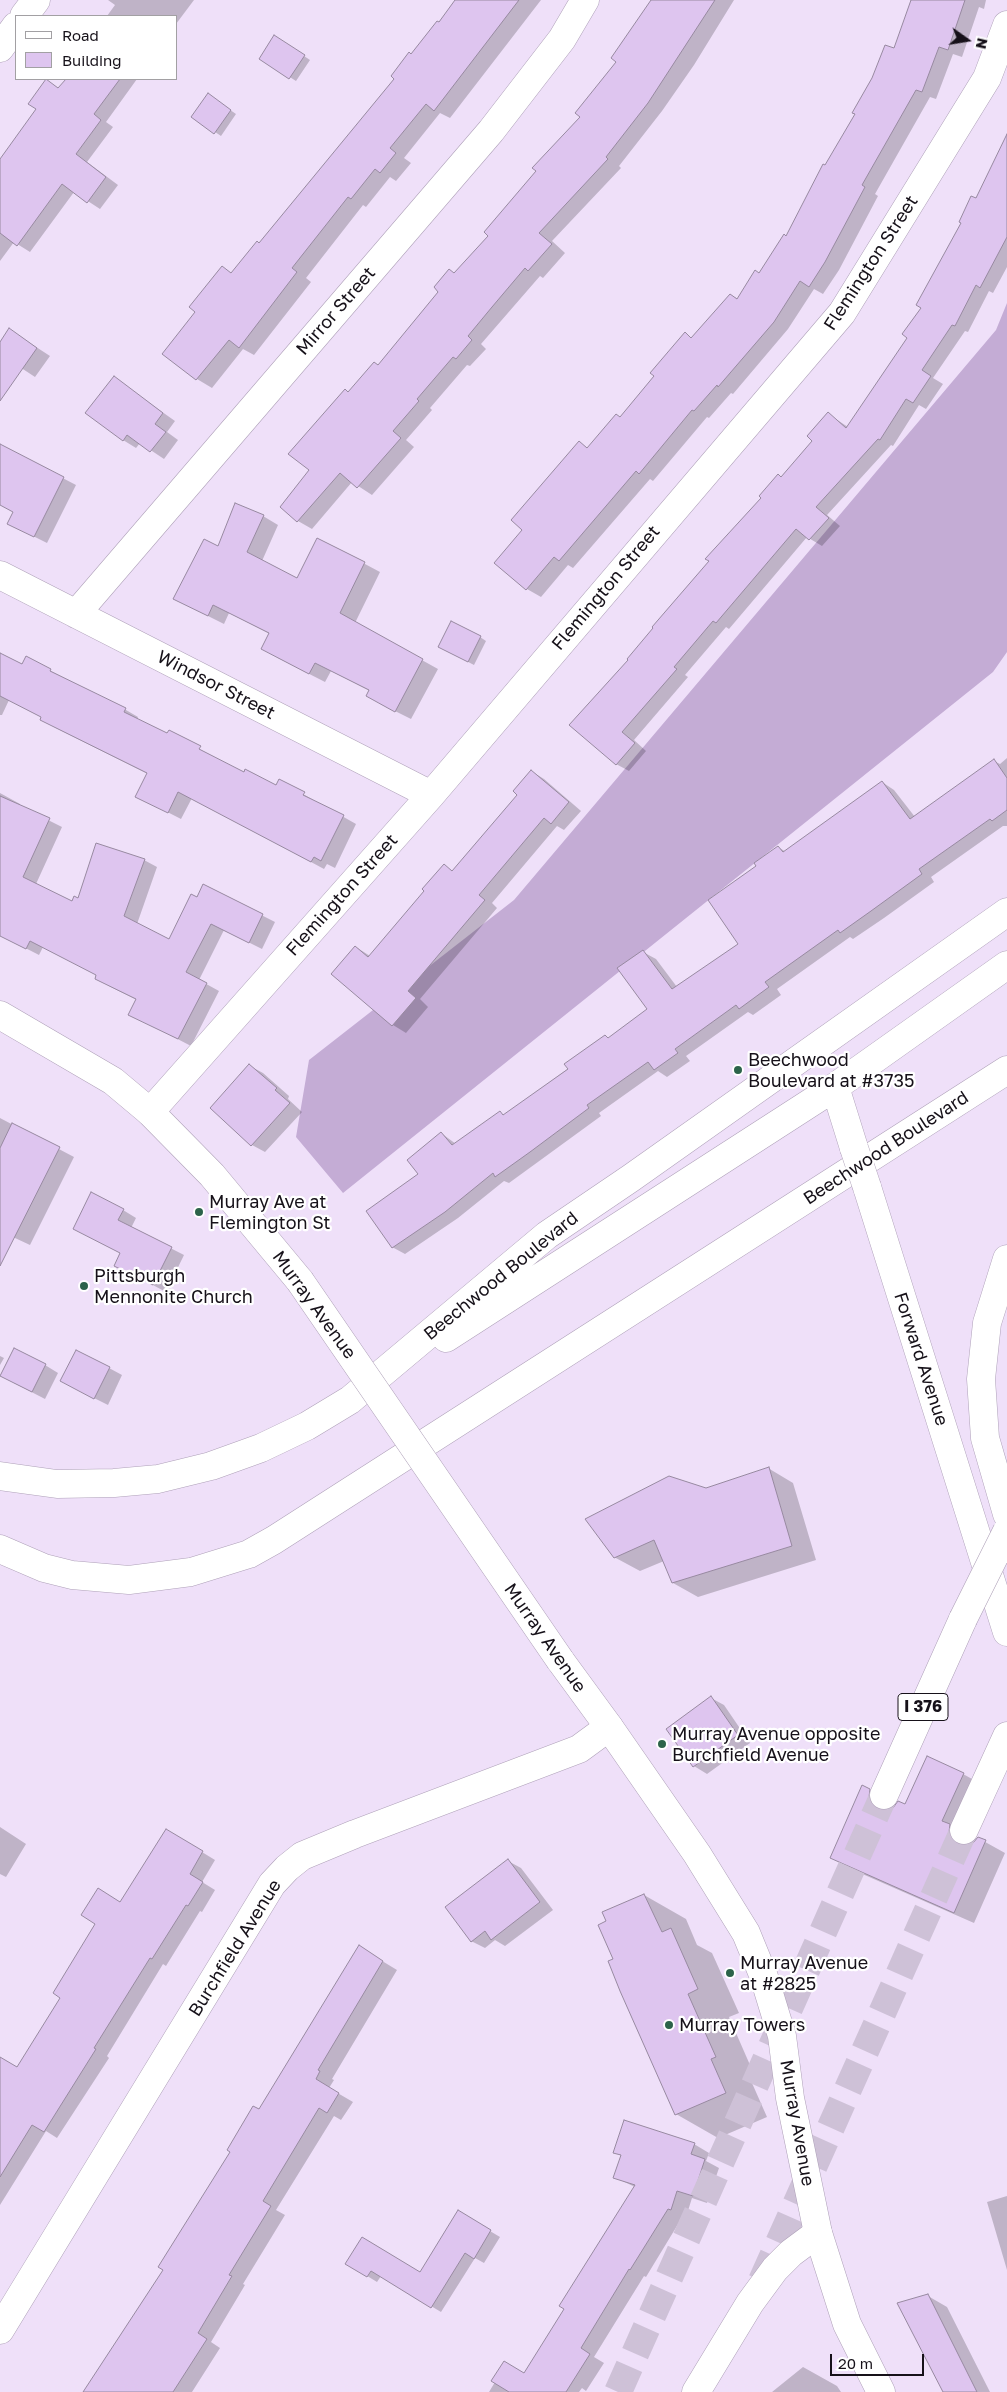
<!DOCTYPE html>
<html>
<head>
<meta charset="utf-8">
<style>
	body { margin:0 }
	#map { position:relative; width:1007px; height:2392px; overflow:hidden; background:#efe0f9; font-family:"Golos Text",sans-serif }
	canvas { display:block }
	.legend { position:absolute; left:15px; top:15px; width:162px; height:65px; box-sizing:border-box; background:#fff; border:1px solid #a2a0a3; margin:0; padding:6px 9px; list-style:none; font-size:15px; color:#161119 }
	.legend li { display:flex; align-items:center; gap:10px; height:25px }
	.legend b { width:25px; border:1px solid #a2a0a3 }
	.north { position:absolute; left:942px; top:15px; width:50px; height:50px; -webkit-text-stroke:4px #fff; paint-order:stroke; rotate:103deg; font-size:14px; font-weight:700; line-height:20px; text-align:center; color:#161119 }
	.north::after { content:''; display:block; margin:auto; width:18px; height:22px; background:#161119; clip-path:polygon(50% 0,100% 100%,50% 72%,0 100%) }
	.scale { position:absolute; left:830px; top:2354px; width:94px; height:22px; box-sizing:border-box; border:2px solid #161119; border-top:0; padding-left:6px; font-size:15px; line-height:18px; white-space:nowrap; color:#161119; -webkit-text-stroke:4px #fff; paint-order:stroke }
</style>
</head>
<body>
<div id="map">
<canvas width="1007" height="2392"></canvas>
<ul class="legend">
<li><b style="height:6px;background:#fff"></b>Road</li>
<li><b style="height:14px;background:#dec5ef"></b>Building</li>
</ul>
<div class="north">N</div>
<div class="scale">20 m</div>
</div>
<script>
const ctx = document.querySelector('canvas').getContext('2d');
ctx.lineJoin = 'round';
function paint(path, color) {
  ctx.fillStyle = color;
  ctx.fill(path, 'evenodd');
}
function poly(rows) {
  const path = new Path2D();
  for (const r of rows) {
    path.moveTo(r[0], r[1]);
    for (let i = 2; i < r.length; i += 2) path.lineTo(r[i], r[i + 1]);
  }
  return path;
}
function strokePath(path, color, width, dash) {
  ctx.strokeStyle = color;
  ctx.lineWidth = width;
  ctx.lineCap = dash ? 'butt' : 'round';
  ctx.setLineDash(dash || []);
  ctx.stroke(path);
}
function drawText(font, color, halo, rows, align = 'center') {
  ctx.font = font + ' "Golos Text",sans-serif';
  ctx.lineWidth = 4.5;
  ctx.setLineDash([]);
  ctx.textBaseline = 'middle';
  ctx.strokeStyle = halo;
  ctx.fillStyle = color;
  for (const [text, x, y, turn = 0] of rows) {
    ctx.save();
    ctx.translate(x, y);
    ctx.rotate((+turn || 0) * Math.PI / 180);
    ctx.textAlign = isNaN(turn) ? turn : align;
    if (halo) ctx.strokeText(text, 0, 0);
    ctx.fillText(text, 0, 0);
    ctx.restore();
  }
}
const forest = poly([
	[1007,303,1007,652,993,672,343,1193,296,1137,309,1060,514,900,996,330]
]);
const shadow = poly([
	[108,0,194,0,176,24,176,16,107,16,115,5],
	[456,0,541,0,450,118,440,113,404,158,411,163,396,181,390,177,366,207,363,205,306,278,311,282,254,355,243,349,212,388,197,379,164,353,197,312,222,268,232,274,260,244,396,78],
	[653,0,734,0,694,65,662,111,619,166,621,168,552,241,565,253,543,278,540,276,481,344,486,349,470,366,467,365,430,408,432,410,406,440,414,447,372,495,352,482,312,529,298,521,282,507,311,470,349,393,379,366,490,235,582,117,618,62],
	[912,0,986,0,984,9,979,7,962,57,953,54,936,99,930,97,875,194,878,196,839,270,823,294,814,289,788,329,733,394,731,393,709,418,707,417,653,481,650,479,573,568,568,565,541,597,527,589,496,562,524,530,579,443,588,448,620,418,655,376,685,334,692,338,731,295,738,299,760,274,787,237,895,50],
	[280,40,310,60,296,81,260,58],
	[67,79,137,79,106,122,113,127,87,162,118,185,100,209,74,192,30,252,14,242,0,261,0,162,38,109,46,81,60,89],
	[214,99,236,114,221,136,193,117],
	[1007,144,1007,267,993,293,989,291,968,332,965,331,933,378,943,384,926,409,919,405,893,446,891,445,827,515,840,526,822,546,807,537,729,629,726,627,685,675,688,677,634,740,646,751,629,771,616,764,630,660,814,440,828,414,848,427,909,338],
	[10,330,50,356,35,377,0,354,0,344],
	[114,378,175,421,167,432,178,440,164,459,140,443,136,448,123,440],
	[1,446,76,485,47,543,21,530,15,512,0,504],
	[263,516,278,525,262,561,298,579,318,539,380,572,355,623,438,669,411,719,383,705,370,691,331,671,325,682,278,658,270,634,229,613,224,624,190,607,218,547],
	[480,637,486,641,474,665,445,650],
	[0,655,22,666,26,658,126,710,138,717,137,720,167,735,169,732,244,774,277,787,280,781,356,824,335,868,327,864,324,869,192,798,181,819,136,796,148,774,54,727,42,717,9,700,2,715,0,715],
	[1007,758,1007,826,1003,826,931,877,934,882,884,918,853,939,850,937,777,989,781,995,753,1015,748,1012,686,1056,690,1061,667,1077,658,1071,599,1113,601,1116,542,1159,509,1183,504,1181,458,1218,405,1254,392,1247,420,1174,441,1133,456,1144,500,1113,505,1115,649,1009,643,952,656,959,677,987,740,944,758,866,778,847,786,852,882,782,894,790,915,817,994,761,1000,764],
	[531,771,544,779,581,811,564,830,557,826,492,903,497,908,420,999,428,1007,406,1033,393,1025,333,974,356,947,370,956,426,891,444,866,453,871,519,795],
	[0,793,20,804,20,806,62,827,36,884,72,903,144,860,157,867,137,924,169,940,204,886,275,922,262,949,224,930,199,980,219,991,191,1046,143,1021,137,1000,109,986,98,975,43,947,39,955,0,935],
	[250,1066,263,1073,289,1096,288,1099,302,1112,265,1152,252,1145],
	[0,1118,74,1157,30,1245,0,1231],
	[123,1210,136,1218,131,1228,184,1255,166,1292,115,1265,121,1253,87,1236],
	[0,1356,4,1358,0,1365],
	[45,1365,58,1373,45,1399,14,1383],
	[109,1368,122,1375,108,1405,74,1388],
	[768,1468,793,1483,816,1560,698,1597,673,1583,664,1561,640,1571,614,1557,706,1490],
	[711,1698,724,1705,750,1743,707,1774,694,1766],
	[963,1774,983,1785,969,1837,968,1846,978,1838,1005,1853,974,1923,851,1869,832,1858,869,1790,889,1801,888,1811,906,1806],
	[0,1827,26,1844,6,1877,0,1874],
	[179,1838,215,1860,202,1882,215,1890,202,1912,200,1911,166,1966,163,1964,107,2056,109,2058,57,2138,46,2131,0,2205,0,2064,17,2069,121,1903],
	[508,1861,521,1868,553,1910,505,1946,495,1940,485,1948,471,1941],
	[644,1895,686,1919,697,1945,712,1953,739,2013,729,2017,757,2081,752,2083,767,2117,718,2138,676,2114,615,1959],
	[359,1947,397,1970,332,2079,334,2080,329,2088,353,2102,341,2120,334,2116,276,2210,285,2215,243,2284,245,2285,211,2342,220,2348,192,2392,84,2392,165,2270],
	[694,2144,709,2153,706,2161,719,2168,707,2203,692,2198,686,2217,683,2216,646,2277,644,2276,594,2357,604,2363,586,2391,582,2388,579,2392,489,2392,495,2382,525,2375,566,2309,635,2187,614,2177,622,2156,615,2152],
	[1007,2196,1007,2270,987,2202],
	[458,2212,500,2237,484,2263,475,2258,441,2312,381,2276,377,2282,346,2263,421,2273],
	[928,2296,947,2307,990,2392,945,2392],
	[803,2367,837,2386,841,2392,772,2392]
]);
const building = poly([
	[455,0,519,0,434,111,426,104,390,148,396,153,380,173,375,169,351,199,348,197,292,268,297,272,239,348,229,340,196,380,162,354,195,312,189,307,222,266,231,273,257,241,259,243,394,79,391,76,409,52,411,54,437,21,439,22,455,0],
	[651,0,715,0,648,103,606,157,608,159,539,233,552,244,528,271,525,268,492,307,468,336,472,340,456,359,453,357,417,399,419,401,393,431,401,438,357,488,340,473,297,522,280,507,309,470,288,454,345,389,348,392,374,362,378,365,438,292,434,287,449,269,454,273,488,236,484,232,536,171,532,168,580,117,575,113,616,62,611,58,651,0],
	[911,0,965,0,948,50,939,47,922,92,916,90,862,185,865,187,825,262,809,287,800,281,774,322,718,387,717,385,694,411,692,410,639,474,636,471,559,561,554,557,526,590,494,563,522,530,511,520,579,441,587,448,616,414,620,417,654,376,650,373,685,332,691,338,730,294,737,299,755,270,759,273,784,234,786,236,823,164,825,165,855,114,852,113,872,78,885,45,894,48,911,0],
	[274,35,305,55,289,79,259,59,274,35],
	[46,79,58,88,66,79,120,79,94,114,101,120,76,154,106,177,87,203,62,184,17,246,0,233,0,159,36,109,28,104,46,79],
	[208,93,231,110,214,134,191,117,208,93],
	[1007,134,1007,237,980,288,976,285,955,326,952,325,922,370,931,376,913,403,906,399,880,440,878,439,816,507,829,518,809,540,796,529,716,623,713,621,674,667,677,669,622,732,635,743,616,765,569,725,628,660,627,659,653,628,652,627,709,561,705,559,761,498,759,496,778,474,781,477,812,441,807,436,828,412,846,428,907,338,902,334,921,308,916,305,961,223,959,222,971,196,976,198,1007,134],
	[9,328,37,348,0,401,0,342,9,328],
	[114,376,163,413,155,424,166,432,150,452,127,435,123,441,85,413,114,376],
	[0,444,64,477,34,537,7,524,13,512,0,505,0,444],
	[235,503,264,515,247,552,297,578,317,538,365,562,340,613,423,659,395,712,366,696,369,690,315,663,309,674,261,649,269,633,213,605,208,616,173,599,204,539,218,546,235,503],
	[451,621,481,636,468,662,438,647,451,621],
	[0,653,22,664,26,656,51,669,50,671,126,708,124,712,167,733,169,730,201,746,199,749,244,772,245,769,276,785,279,779,305,792,303,795,344,815,321,861,314,857,311,862,178,792,168,813,135,797,147,773,40,720,41,717,0,696,0,653],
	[994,759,1007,778,1007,810,992,821,990,819,919,869,922,874,871,911,840,933,838,930,765,982,769,987,739,1009,736,1005,675,1049,678,1053,654,1070,648,1062,587,1105,589,1108,530,1152,495,1177,493,1173,445,1212,392,1248,366,1211,418,1174,407,1160,441,1132,452,1145,500,1111,503,1115,568,1069,564,1064,605,1035,608,1038,647,1009,617,968,643,950,672,989,738,944,708,900,756,866,754,863,778,846,783,852,882,781,910,819,994,759],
	[531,770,569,802,551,824,544,818,479,895,485,900,408,991,416,998,392,1026,331,974,355,946,368,957,424,891,422,889,444,864,452,871,517,795,513,791,531,770],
	[0,796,50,818,23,877,72,901,74,896,78,898,96,843,145,859,124,916,169,939,191,894,197,897,203,884,263,914,249,943,211,924,186,972,207,983,178,1039,128,1015,136,999,95,979,96,975,30,941,26,949,0,936,0,796],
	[249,1064,277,1088,275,1090,290,1103,251,1146,210,1108,249,1064],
	[12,1123,60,1147,0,1266,0,1148,12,1123],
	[91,1192,124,1209,118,1220,172,1247,153,1285,114,1266,120,1253,73,1229,91,1192],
	[14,1348,46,1364,32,1392,0,1376,14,1348],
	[76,1350,110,1367,94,1399,60,1381,76,1350],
	[769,1467,792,1546,672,1583,654,1540,614,1558,585,1519,669,1476,706,1488,769,1467],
	[711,1696,738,1735,693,1767,666,1729,711,1696],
	[927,1756,964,1773,942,1821,950,1824,949,1832,951,1839,957,1844,965,1846,973,1843,978,1837,986,1840,954,1913,830,1858,862,1785,870,1789,869,1797,871,1804,878,1809,886,1810,893,1808,898,1801,905,1804,927,1756],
	[166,1829,203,1851,190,1874,203,1882,188,1906,186,1905,152,1959,150,1958,94,2048,96,2049,44,2132,32,2125,0,2177,0,2057,17,2067,60,1998,53,1993,95,1924,81,1915,98,1888,120,1902,166,1829],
	[508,1859,540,1902,491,1940,485,1931,471,1942,445,1907,508,1859],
	[644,1894,662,1932,671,1928,698,1989,688,1994,716,2057,711,2059,726,2093,675,2115,620,1991,608,1961,613,1959,598,1925,606,1921,602,1912,644,1894],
	[359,1945,383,1961,318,2070,320,2071,316,2079,339,2093,327,2113,319,2108,263,2201,271,2206,229,2275,232,2276,198,2333,207,2339,173,2392,83,2392,163,2270,158,2267,230,2152,227,2150,253,2106,259,2109,359,1945],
	[624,2120,695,2143,691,2154,705,2159,693,2196,677,2191,671,2210,668,2209,630,2270,629,2269,581,2348,590,2354,566,2392,509,2392,491,2381,504,2361,524,2373,564,2309,559,2306,635,2185,613,2178,621,2155,613,2153,624,2120],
	[458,2210,491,2230,474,2259,465,2253,431,2308,371,2271,367,2277,345,2264,362,2237,420,2272,458,2210],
	[928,2294,977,2392,943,2392,897,2303,928,2294]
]);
const highwayTunnel = poly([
	[762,2281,964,1830],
	[618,2392,884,1795]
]);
const minor = poly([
	[24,16,36,0],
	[0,48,16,26],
	[0,575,431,795],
	[76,614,491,131,562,39,585,0],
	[150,1112,431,795,842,313,987,78,1007,25],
	[0,2330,272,1884,287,1868,302,1856,355,1834,579,1749,609,1727],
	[696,2392,750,2303,775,2269,791,2253,818,2233]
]);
const major = poly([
	[0,1015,113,1081,150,1112,212,1175,300,1281],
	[835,1087,854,1148],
	[867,1187,1007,1632],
	[1007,1259,987,1323,981,1379,985,1438,1007,1514],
	[446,1338,835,1087,1007,965],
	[0,1476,57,1484,114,1483,158,1479,211,1466,261,1448,307,1426,350,1400,547,1235,631,1178,1007,912],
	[0,1549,44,1568,72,1575,129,1580,191,1572,249,1554,274,1540,1007,1070],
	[560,1660,609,1727,697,1854,746,1933,764,1977,782,2036,790,2098,818,2233,847,2324,881,2392]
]);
const highway = poly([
	[884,1795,963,1619],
	[964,1830,1007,1736]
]);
const majorBridge = poly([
	[854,1148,867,1187],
	[300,1281,560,1660]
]);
const highwayBridge = poly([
	[963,1619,1007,1531]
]);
const markers = [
	[738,1070,5,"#2c634a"],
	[199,1212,5,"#2c634a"],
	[84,1286,5,"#2c634a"],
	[662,1744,5,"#2c634a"],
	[730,1973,5,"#2c634a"],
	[669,2025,5,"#2c634a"]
];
const shields = [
	[923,1707,50]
];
const shieldNames = [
	["I 376",923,1707]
];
const streetNames = [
	["Flemington Street",871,263,-57],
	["Mirror Street",336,311,-49],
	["Flemington Street",606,588,-50],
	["Windsor Street",216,685,27],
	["Flemington Street",342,895,-48],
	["Beechwood Boulevard",886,1148,-33],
	["Beechwood Boulevard",501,1276,-39],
	["Murray Avenue",314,1305,54],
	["Forward Avenue",921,1359,72],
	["Murray Avenue",545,1638,55],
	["Burchfield Avenue",235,1948,-58],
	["Murray Avenue",797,2123,80]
];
const poiNames = [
	["Beechwood",748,1060],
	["Boulevard at #3735",748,1081],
	["Murray Ave at",209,1202],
	["Flemington St",209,1223],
	["Pittsburgh",94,1276],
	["Mennonite Church",94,1297],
	["Murray Avenue opposite",672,1734],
	["Burchfield Avenue",672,1755],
	["Murray Avenue",740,1963],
	["at #2825",740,1984],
	["Murray Towers",679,2025]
];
paint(forest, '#c4acd5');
paint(shadow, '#0003');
paint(building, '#dec5ef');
strokePath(building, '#9789a0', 1);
strokePath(highwayTunnel, '#cec1d7', 28, [28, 14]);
strokePath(minor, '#aea0b8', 29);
strokePath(major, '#aea0b8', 29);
strokePath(highway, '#aea0b8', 29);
strokePath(minor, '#fff', 28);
strokePath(major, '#fff', 28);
strokePath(highway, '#fff', 28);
strokePath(majorBridge, '#aea0b8', 29, []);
strokePath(highwayBridge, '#aea0b8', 29, []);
strokePath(majorBridge, '#fff', 28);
strokePath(highwayBridge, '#fff', 28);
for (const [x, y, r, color] of markers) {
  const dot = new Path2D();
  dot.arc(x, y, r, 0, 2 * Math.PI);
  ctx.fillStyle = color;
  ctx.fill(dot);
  strokePath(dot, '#fff', 2);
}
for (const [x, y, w] of shields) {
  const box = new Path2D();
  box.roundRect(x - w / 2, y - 13.5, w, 27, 4);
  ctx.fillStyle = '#fff';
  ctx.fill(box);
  strokePath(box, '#161119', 1);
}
drawText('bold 16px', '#161119', null, shieldNames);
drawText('18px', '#161119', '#fff', streetNames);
drawText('18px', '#161119', '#fff', poiNames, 'left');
</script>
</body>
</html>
